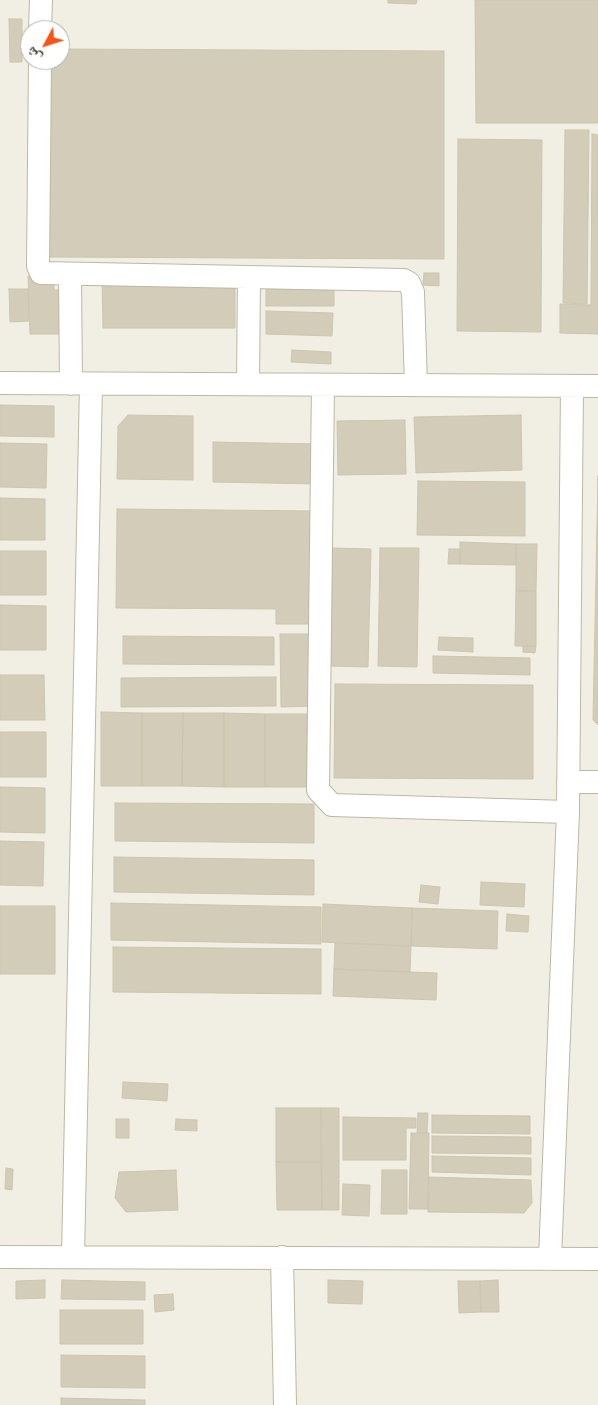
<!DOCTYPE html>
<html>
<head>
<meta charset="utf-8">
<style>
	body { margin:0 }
	#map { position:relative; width:598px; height:1405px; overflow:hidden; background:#f1efe3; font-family:"Varela Round","Noto Naskh Arabic",sans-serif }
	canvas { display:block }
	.north { position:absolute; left:20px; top:20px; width:50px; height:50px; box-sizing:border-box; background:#fff; border:1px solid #b4b2ae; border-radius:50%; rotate:230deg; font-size:14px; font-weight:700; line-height:20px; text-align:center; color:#433f34 }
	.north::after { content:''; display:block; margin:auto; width:18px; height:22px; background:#f55517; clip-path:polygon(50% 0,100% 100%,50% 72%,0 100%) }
</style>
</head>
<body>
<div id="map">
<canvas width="598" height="1405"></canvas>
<div class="north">ش</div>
</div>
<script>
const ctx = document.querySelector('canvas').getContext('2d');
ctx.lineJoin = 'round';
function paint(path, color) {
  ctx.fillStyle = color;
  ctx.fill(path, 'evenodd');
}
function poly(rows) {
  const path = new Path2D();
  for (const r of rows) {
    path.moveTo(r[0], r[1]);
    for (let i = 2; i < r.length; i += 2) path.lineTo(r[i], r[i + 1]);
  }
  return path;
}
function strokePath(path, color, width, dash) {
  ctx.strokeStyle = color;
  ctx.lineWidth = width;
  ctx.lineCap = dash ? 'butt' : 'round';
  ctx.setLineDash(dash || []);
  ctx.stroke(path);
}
const building = poly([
	[388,0,417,0,416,4,388,3,388,0],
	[475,0,598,0,598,123,476,123,475,0],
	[9,19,22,19,22,62,10,62,9,19],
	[60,49,444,51,444,259,48,257,48,60,60,60,60,49],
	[565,130,589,130,587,304,563,303,565,130],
	[592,134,598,135,598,334,560,333,560,304,591,305,592,134],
	[458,139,542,140,541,332,457,331,458,139],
	[424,273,439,273,439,286,423,285,424,273],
	[54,275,54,290,62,290,63,334,30,334,28,276,54,275],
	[102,278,235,279,235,328,103,328,102,278],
	[266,281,334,281,334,306,266,306,266,281],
	[9,289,28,289,29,321,10,322,9,289],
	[266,311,333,313,332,336,266,334,266,311],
	[292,350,331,352,331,364,291,362,292,350],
	[0,405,54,406,54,437,0,436,0,405],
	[128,415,193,416,193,480,117,479,118,426,128,415],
	[521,415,522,470,416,473,414,417,521,415],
	[405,420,406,474,338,475,337,421,405,420],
	[213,442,318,444,318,484,213,482,213,442],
	[0,443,47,444,46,488,0,487,0,443],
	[598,476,598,725,593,720,598,476],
	[418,481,525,482,525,536,417,535,418,481],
	[0,498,45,499,45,540,0,540,0,498],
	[117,509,316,511,316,624,276,624,276,609,116,608,117,509],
	[460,542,516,544,516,565,460,564,460,542],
	[516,544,537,544,536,591,516,591,516,544],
	[332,548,371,549,368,667,328,666,332,548],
	[380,548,419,548,417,667,378,666,380,548],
	[449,549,460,549,460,564,448,564,449,549],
	[0,551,46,551,46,595,0,595,0,551],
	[516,591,536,591,536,646,515,646,516,591],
	[0,605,46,606,46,650,0,650,0,605],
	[280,634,316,634,316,706,281,707,280,634],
	[123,636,274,637,274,665,123,664,123,636],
	[439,637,473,638,473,652,438,650,439,637],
	[523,646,536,646,535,653,523,652,523,646],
	[433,656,530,658,530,675,433,673,433,656],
	[0,675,44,675,45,720,0,720,0,675],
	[276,677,276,706,121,707,121,678,276,677],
	[335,684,533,685,533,779,334,778,335,684],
	[101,712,142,713,142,786,101,786,101,712],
	[142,713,183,713,182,786,142,786,142,713],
	[183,713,224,713,224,787,182,786,183,713],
	[224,713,265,714,265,787,224,787,224,713],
	[265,714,307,714,307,787,265,787,265,714],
	[0,732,46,732,46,777,0,777,0,732],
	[0,787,45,788,45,833,0,832,0,787],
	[115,803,314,804,314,843,115,841,115,803],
	[0,841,44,842,43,886,0,885,0,841],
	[114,857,314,860,314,895,114,892,114,857],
	[481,882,525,884,524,907,480,905,481,882],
	[421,885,440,887,438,904,419,902,421,885],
	[111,903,321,907,321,944,111,940,111,903],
	[323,904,412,908,411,946,322,942,323,904],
	[0,906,55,906,55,974,0,974,0,906],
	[412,908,498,911,497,949,411,946,412,908],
	[507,914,529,916,528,932,506,931,507,914],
	[335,943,411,946,410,972,334,969,335,943],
	[113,947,321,949,321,994,113,992,113,947],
	[334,969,437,973,436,1000,333,996,334,969],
	[123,1082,168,1084,167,1101,122,1098,123,1082],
	[276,1108,321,1108,321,1162,276,1162,276,1108],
	[321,1108,339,1108,339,1210,322,1210,321,1108],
	[418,1113,428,1113,427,1133,417,1133,418,1113],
	[432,1115,530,1116,530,1134,432,1133,432,1115],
	[343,1117,416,1118,416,1128,406,1128,406,1160,343,1160,343,1117],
	[116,1119,129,1119,129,1138,116,1138,116,1119],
	[176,1119,197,1120,197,1131,175,1130,176,1119],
	[411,1133,429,1133,428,1209,409,1209,411,1133],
	[432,1136,531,1137,531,1154,432,1153,432,1136],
	[432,1156,531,1158,531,1175,432,1172,432,1156],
	[276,1162,321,1162,322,1210,277,1210,276,1162],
	[6,1168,13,1169,12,1190,5,1189,6,1168],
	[176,1170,178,1210,126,1212,115,1198,119,1172,176,1170],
	[382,1170,407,1170,407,1214,381,1214,382,1170],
	[429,1177,531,1180,532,1203,524,1213,428,1212,429,1177],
	[343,1184,370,1185,369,1216,342,1215,343,1184],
	[45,1280,45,1298,16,1299,16,1281,45,1280],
	[62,1280,145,1282,145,1300,61,1299,62,1280],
	[328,1280,363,1281,362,1304,328,1303,328,1280],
	[498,1280,499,1312,481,1312,480,1281,498,1280],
	[458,1281,480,1281,481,1312,459,1313,458,1281],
	[173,1294,174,1310,155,1312,154,1295,173,1294],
	[60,1310,143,1310,143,1344,60,1344,60,1310],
	[61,1355,145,1356,145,1388,61,1387,61,1355],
	[61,1398,145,1400,145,1405,61,1405,61,1398]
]);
const minor = poly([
	[40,30,41,0],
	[40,60,38,266,41,273,404,280,409,283,413,292,416,385],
	[70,275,71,384],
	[0,383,598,386],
	[248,384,249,277],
	[323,385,318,790,332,805,568,812],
	[568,782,598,782],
	[0,1257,598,1259],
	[73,1257,91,384],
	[282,1257,285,1405],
	[550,1259,568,812,572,386]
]);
paint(building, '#d2ccb9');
strokePath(building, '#cdc5ad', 1);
strokePath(minor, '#bcb8a6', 24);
strokePath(minor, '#fff', 22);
</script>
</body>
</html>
